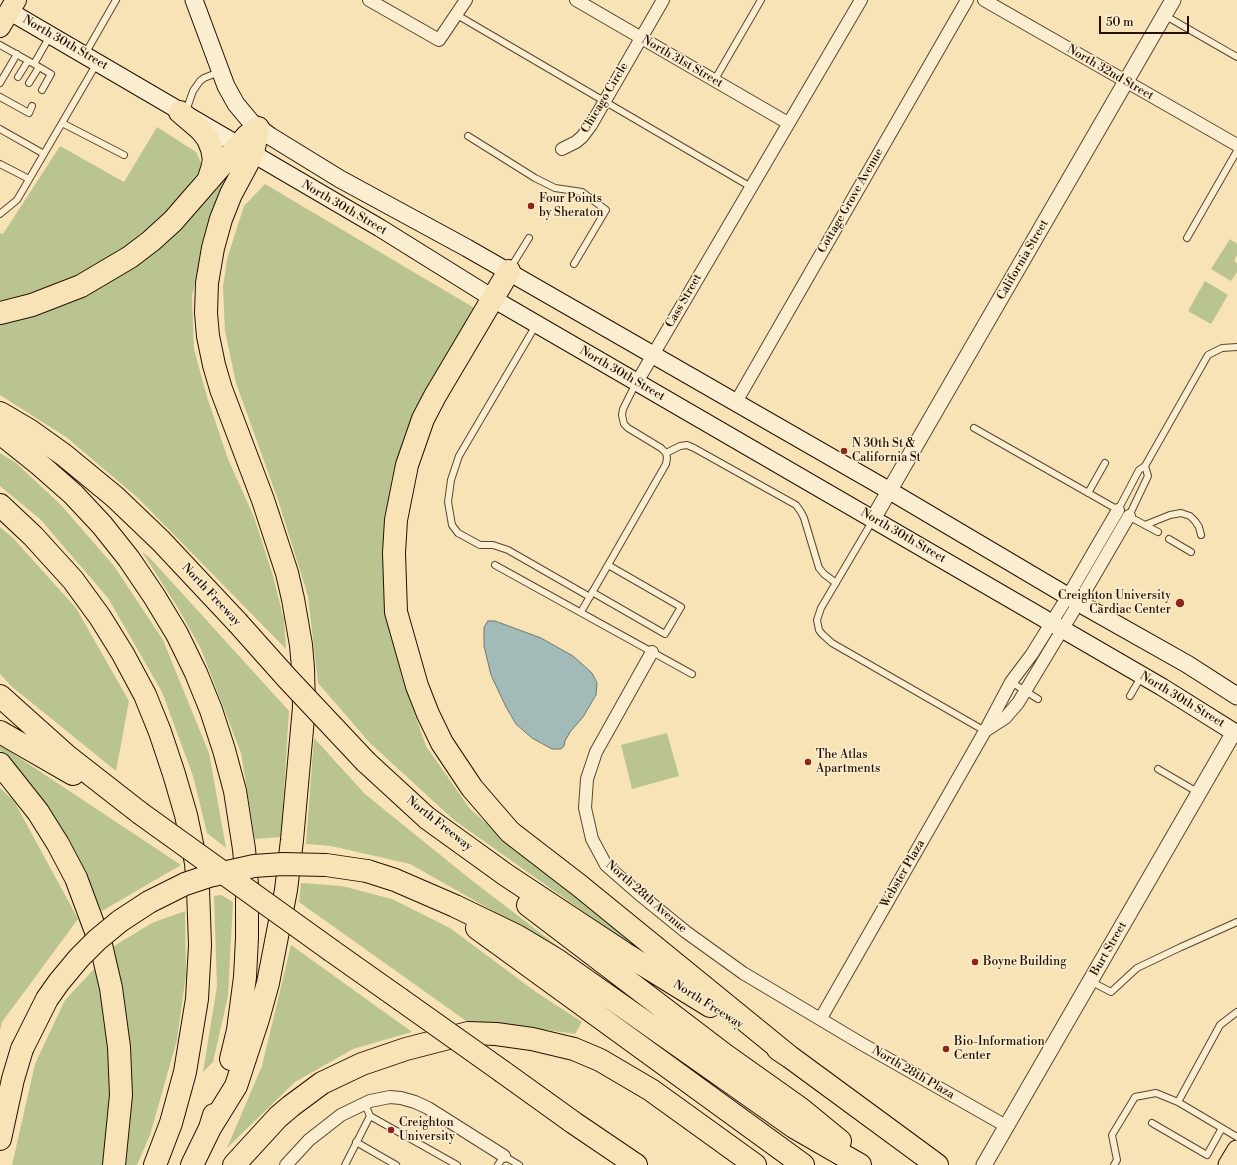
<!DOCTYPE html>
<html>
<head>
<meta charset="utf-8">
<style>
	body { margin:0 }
	#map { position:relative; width:1237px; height:1165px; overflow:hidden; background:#f8e3b6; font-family:"Libre Bodoni",serif }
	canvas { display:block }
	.scale { position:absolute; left:1099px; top:16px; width:90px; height:18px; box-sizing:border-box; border:2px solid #241103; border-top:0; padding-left:5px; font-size:12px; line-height:14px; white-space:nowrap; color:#241103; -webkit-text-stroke:3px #faedd0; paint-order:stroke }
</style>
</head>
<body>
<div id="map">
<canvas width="1237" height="1165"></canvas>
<div class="scale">50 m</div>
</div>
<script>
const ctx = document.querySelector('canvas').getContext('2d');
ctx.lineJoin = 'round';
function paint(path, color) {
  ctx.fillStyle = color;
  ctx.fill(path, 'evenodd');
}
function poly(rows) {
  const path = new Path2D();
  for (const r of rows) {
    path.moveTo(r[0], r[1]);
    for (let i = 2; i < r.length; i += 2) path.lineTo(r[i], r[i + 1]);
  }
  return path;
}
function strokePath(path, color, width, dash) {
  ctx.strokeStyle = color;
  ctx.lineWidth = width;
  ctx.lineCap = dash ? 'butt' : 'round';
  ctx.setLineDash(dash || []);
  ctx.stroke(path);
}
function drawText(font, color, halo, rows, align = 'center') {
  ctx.font = font + ' "Libre Bodoni",serif';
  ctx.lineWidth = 3;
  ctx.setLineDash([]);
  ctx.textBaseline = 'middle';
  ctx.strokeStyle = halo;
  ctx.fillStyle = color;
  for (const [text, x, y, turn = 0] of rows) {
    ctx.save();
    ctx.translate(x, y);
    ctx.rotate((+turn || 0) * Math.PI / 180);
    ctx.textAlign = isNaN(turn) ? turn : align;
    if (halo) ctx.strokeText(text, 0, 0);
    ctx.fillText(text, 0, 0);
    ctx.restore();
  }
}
const green = poly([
	[157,127,196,152,203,167,166,213,123,248,75,276,28,294,0,301,0,233,3,234,60,146,124,182],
	[220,179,225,183,206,232,192,296,194,349,207,397,228,459,254,517,273,576,284,620,286,649,138,498,66,437,0,395,0,322,44,309],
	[265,184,476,309,410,432,388,615,402,678,426,746,470,809,525,857,631,935,628,943,454,820,370,743,318,683,308,596,278,500,236,383,225,331,223,287,227,259,244,206],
	[1230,239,1237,244,1237,255,1234,261,1237,263,1237,272,1231,281,1211,269],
	[1205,281,1228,295,1211,324,1188,311],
	[0,453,16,463,61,505,114,566,163,640,209,753,226,848,207,833,193,776,162,692,108,598,40,519,0,486],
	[0,527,14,539,76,608,129,701,116,771,11,686,0,674],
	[142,552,150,558,289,711,281,837,255,839,241,753,201,649,178,608],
	[667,733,679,776,632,789,621,745],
	[314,738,365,794,470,879,564,951,410,864,331,846,306,844],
	[0,745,181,865,102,911,57,822,0,750],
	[0,788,14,801,78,919,2,1022,0,1030],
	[301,883,342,886,392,899,450,928,536,992,582,1022,575,1034,498,1023,469,1023,299,902],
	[221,895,233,902,228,996,213,1062,203,1072,217,986,214,896],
	[185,911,186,974,177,1040,150,1135,137,1165,120,1165,132,1068,121,982,109,949,152,923],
	[291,945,412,1032,353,1049,295,1082,227,1148,262,1066],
	[96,967,111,1049,107,1146,102,1165,12,1165,35,1064,65,1000]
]);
const water = poly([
	[488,621,495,621,541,638,573,656,592,673,597,683,596,695,583,717,570,732,565,741,564,746,561,749,552,749,532,738,516,724,506,707,491,675,484,646,484,627,488,621]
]);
const service = poly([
	[457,15,751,187],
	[1164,15,1237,57],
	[0,45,34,64,50,36],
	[85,54,116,0],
	[34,64,51,74,42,90],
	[18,77,28,61],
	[714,81,761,0],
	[0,83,17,54],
	[29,83,39,67],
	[0,97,29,113,32,106],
	[186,111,193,91,200,81,204,78,219,72],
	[62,123,124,155],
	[0,129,44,154],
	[468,136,535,178,555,188,582,192,606,210,574,264],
	[0,164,29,179],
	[0,214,17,200,97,63],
	[1187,238,1237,151],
	[511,267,529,238],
	[536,325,459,456,451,480,448,502,452,525,458,533,480,545,493,545,508,550,590,597],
	[974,428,1120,511],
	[666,453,680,446,687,445,694,448,796,505,801,512,804,518,819,568,824,574,836,583],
	[1088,493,1105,463],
	[1118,510,1139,470,1145,466,1208,355,1222,348,1237,347],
	[1128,516,1158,532],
	[1129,516,1148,476,1145,466],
	[873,520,821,608,817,620,819,630,822,634,832,643,985,731],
	[1145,525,1170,515,1181,513,1190,516,1195,521,1199,527,1201,535],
	[1169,539,1191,552],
	[495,565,692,674],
	[592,592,665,634,681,607,608,565],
	[581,612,666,464,667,458,666,453,661,448,628,428,624,424,622,415,623,409,636,383],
	[1011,682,1038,699],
	[1130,696,1141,677],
	[1158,769,1199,793],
	[1090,981,1111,992,1137,968,1181,947,1237,922],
	[1178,1102,1220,1025,1237,1012],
	[365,1104,370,1116,457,1165],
	[1152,1123,1207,1155,1222,1128],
	[356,1142,396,1165],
	[345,1165,370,1116],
	[498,1165,504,1156,519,1165],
	[1114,1165,1117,1160,1112,1135,1135,1097,1156,1093,1178,1102,1237,1137]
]);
const minor = poly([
	[369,0,439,40,466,0],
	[576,0,788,123],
	[984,0,1237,145],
	[562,149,576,142,582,137,591,125,663,0],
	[637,382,861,0],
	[736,402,967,0],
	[652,652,596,752,587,779,585,808,592,839,606,865,638,893,686,932,743,973,862,1044,1006,1126],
	[985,731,1005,718,1018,703,1079,602,1129,516],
	[821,1018,985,731,1011,682,1032,654,1068,596,1118,510],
	[286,1165,309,1140,341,1115,370,1101,390,1097,401,1098,415,1102,428,1108,504,1156]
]);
const tertiary = poly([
	[873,519,1173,0],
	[984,1165,1234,732]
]);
const secondary = poly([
	[194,0,226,86,236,104,251,122,270,136,340,179,467,248,890,491,1086,607,1187,664,1237,696],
	[9,11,380,228,502,304,1162,687,1237,734]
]);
const primary = poly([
	[1228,1165,1237,1150]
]);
const trunk = poly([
	[0,27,16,0]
]);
const motorway = poly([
	[180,112,201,130,208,139,212,149,214,160,212,169,208,181],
	[509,271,435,396,423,419,407,465,396,520,394,553,396,612,417,686,428,714,442,743,472,788,510,832,580,886,790,1057],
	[0,313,32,305,81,286,130,257,151,241,173,221,247,136,258,128],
	[0,413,29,430,64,455,115,497,161,541,237,622],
	[0,433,40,465,73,494,102,525,129,559,154,596,177,634,196,673,211,710,224,750,235,791,244,849,247,885,247,938,245,977,238,1030,231,1059],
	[0,505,33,536,73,580,100,617,123,654,145,695,160,732,174,774,186,815,196,863,198,889,200,945,197,999,185,1072,171,1123,155,1165],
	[0,696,67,756,140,813],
	[0,732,73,774],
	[366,762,427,818,506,875,624,953,710,1006],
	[0,764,38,812,58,844,76,878,101,945,111,988,119,1047,121,1095,114,1165],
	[367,871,395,880,455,906,517,936,557,960,794,1127,860,1165],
	[528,905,725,1055,801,1109,840,1141],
	[477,928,803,1165],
	[332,951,400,999],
	[778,1049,790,1057,937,1165],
	[503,1072,574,1123,636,1165],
	[210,1128,236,1086,258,1019,268,983,286,890,292,840,304,707,303,668,301,645,293,599,287,573,263,500,221,389,214,365,208,336,206,313,207,283,213,248,221,219,231,194,253,153,258,128],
	[0,1139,13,1079,22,1049],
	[192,1165,210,1128,214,1115],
	[234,1165,278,1117,291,1106,322,1083,362,1064,406,1049,468,1033,496,1034,532,1039,574,1049,600,1060,651,1090,755,1165]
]);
const motorwayBridge = poly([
	[237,622,287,678,366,762],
	[140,813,332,951],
	[400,999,503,1072],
	[22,1049,47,999,59,982,79,958,97,940,120,921,149,902,185,884,209,876,254,866,283,864,326,865,367,871]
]);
const markers = [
	[531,206,4,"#8f2418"],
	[844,451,4,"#8f2418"],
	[1180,603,5,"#8f2418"],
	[808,762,4,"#8f2418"],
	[975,962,4,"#8f2418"],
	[946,1049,4,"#8f2418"],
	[391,1130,4,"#8f2418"]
];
const streetNames = [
	["North 30th Street",65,43,30],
	["North 31st Street",682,62,30],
	["North 32nd Street",1110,73,30],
	["Chicago Circle",605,98,-59],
	["Cottage Grove Avenue",851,201,-60],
	["North 30th Street",344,208,30],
	["California Street",1023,260,-60],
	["Cass Street",684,301,-60],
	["North 30th Street",622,374,30],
	["North 30th Street",903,536,30],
	["North Freeway",211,595,47],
	["North 30th Street",1182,700,31],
	["North Freeway",439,824,38],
	["Webster Plaza",903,874,-60],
	["North 28th Avenue",646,897,41],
	["Burt Street",1109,949,-60],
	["North Freeway",708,1005,32],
	["North 28th Plaza",913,1073,30]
];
const poiNames = [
	["Four Points",539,199],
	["by Sheraton",539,213],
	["N 30th St &",852,444],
	["California St",852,458],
	["Creighton University",1171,596,"right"],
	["Cardiac Center",1171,610,"right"],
	["The Atlas",816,755],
	["Apartments",816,769],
	["Boyne Building",983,962],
	["Bio-Information",954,1042],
	["Center",954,1056],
	["Creighton",399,1123],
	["University",399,1137]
];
paint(green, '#b9c491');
paint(water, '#a2bbb9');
strokePath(water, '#707770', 1);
strokePath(service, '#594630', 8);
strokePath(minor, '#594630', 14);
strokePath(tertiary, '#594630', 17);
strokePath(secondary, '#241103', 19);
strokePath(primary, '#241103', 21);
strokePath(trunk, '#241103', 22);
strokePath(motorway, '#241103', 24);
strokePath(service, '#faedd0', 6);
strokePath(minor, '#faedd0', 12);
strokePath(tertiary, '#faedd0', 15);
strokePath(secondary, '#faedd0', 17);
strokePath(primary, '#f8e3b6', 19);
strokePath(trunk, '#f8e3b6', 20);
strokePath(motorway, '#f8e3b6', 22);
strokePath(motorwayBridge, '#241103', 24, []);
strokePath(motorwayBridge, '#f8e3b6', 22);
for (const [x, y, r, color] of markers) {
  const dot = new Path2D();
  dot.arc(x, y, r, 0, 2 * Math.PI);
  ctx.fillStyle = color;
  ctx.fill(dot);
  strokePath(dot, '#faedd0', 1.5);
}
drawText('12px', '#241103', '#faedd0', streetNames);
drawText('12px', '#241103', '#faedd0', poiNames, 'left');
</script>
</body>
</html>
